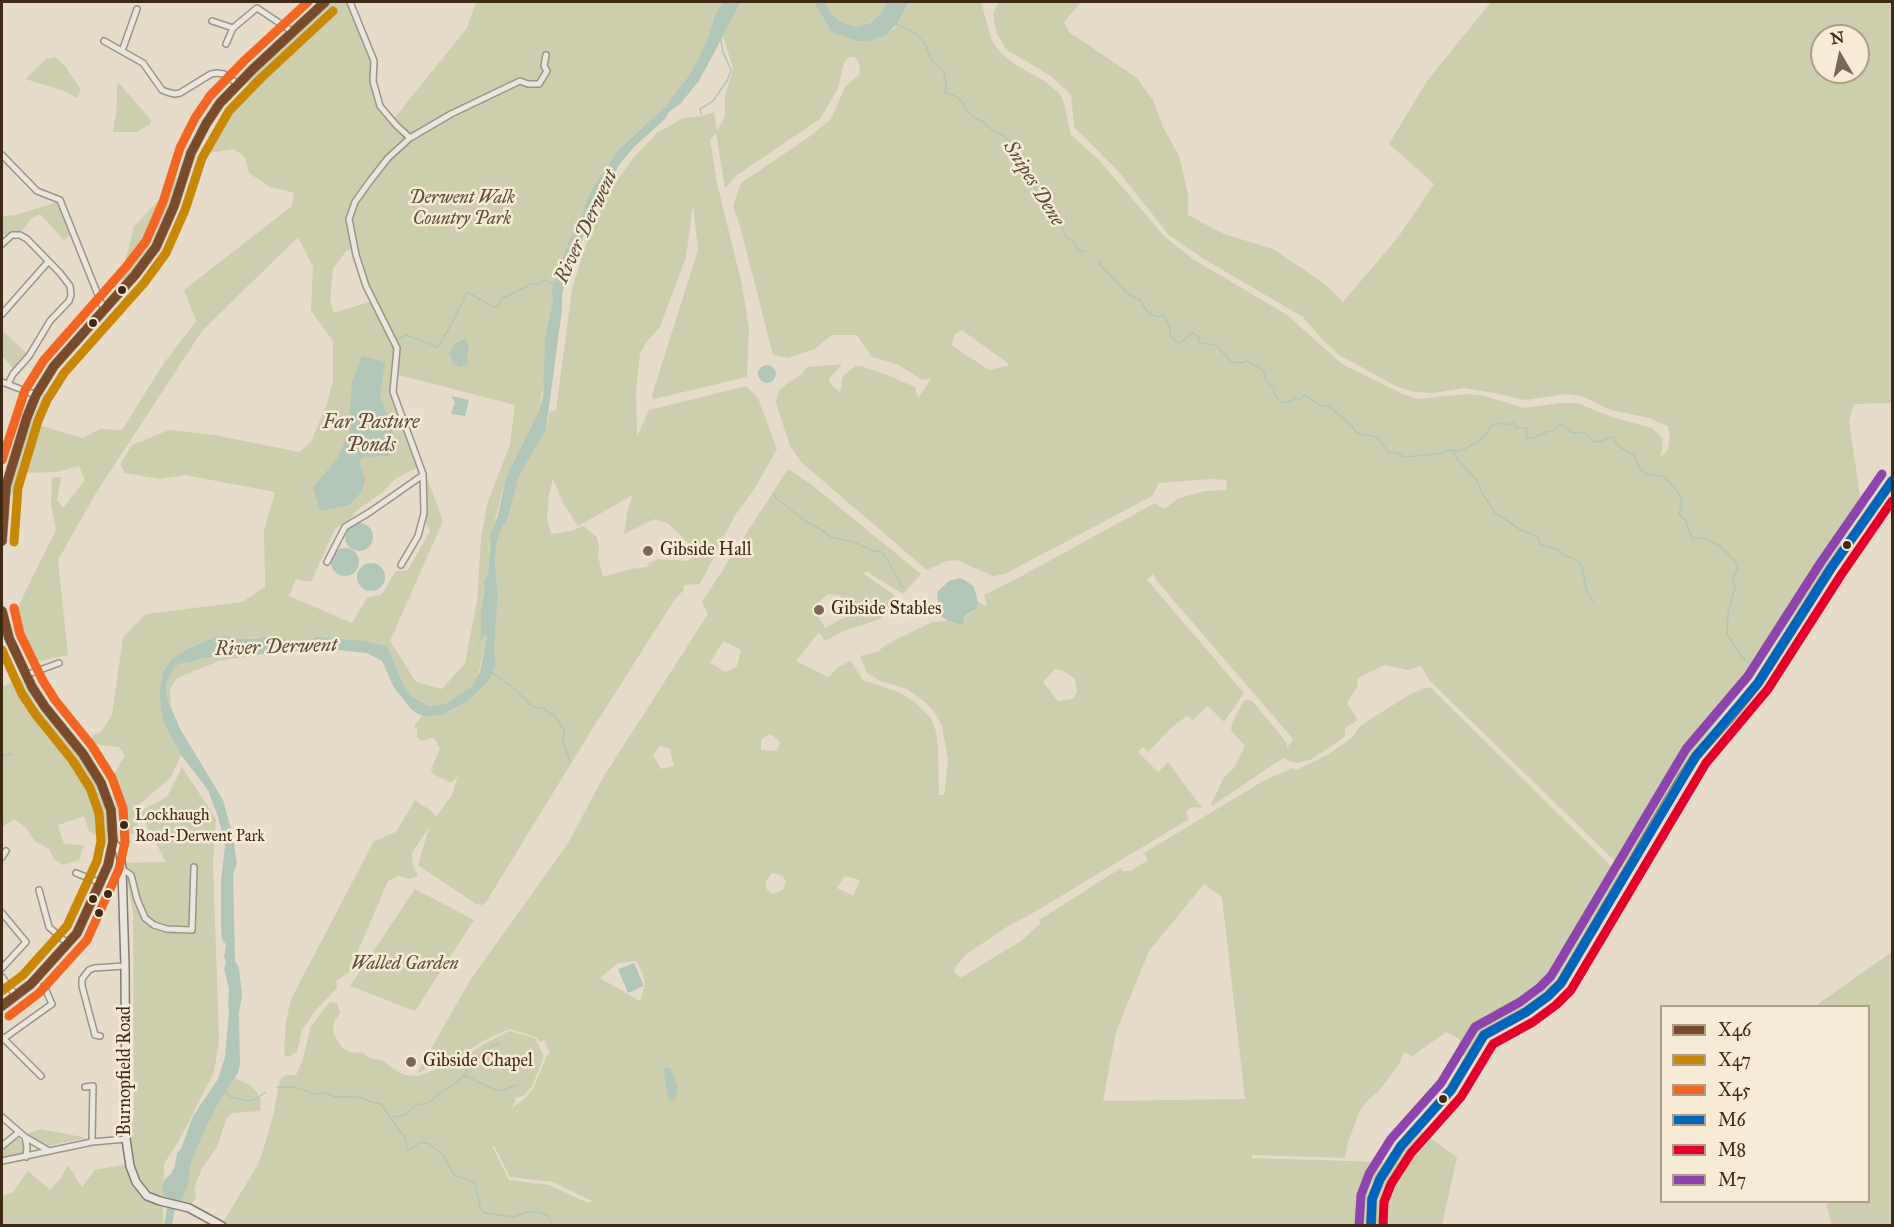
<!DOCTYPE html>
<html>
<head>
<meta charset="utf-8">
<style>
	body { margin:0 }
	#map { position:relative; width:1894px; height:1227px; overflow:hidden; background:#e7dcca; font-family:"IM FELL Great Primer",serif }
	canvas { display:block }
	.frame { position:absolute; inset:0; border:3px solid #402a16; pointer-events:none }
	.legend { position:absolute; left:1660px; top:1005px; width:210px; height:198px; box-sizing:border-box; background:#f7ebd5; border:2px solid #ae9e89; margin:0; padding:8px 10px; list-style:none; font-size:18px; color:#402a16 }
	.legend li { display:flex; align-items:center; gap:12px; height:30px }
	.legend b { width:30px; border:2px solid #ae9e89 }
	.north { position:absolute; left:1810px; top:24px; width:60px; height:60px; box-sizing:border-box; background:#f7ebd5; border:2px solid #ae9e89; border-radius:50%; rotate:351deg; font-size:16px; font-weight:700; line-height:24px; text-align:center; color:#402a16 }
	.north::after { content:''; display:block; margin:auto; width:21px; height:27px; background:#7a6855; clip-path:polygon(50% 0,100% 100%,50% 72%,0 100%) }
</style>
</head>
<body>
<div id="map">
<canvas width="1894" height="1227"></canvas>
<div class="frame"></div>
<ul class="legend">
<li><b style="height:8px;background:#7a4b2a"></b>X46</li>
<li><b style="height:8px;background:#c98706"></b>X47</li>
<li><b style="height:8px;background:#f26522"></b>X45</li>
<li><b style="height:8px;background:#0065bd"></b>M6</li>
<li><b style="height:8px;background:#e4002b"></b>M8</li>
<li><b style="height:8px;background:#8e44ad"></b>M7</li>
</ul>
<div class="north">N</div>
</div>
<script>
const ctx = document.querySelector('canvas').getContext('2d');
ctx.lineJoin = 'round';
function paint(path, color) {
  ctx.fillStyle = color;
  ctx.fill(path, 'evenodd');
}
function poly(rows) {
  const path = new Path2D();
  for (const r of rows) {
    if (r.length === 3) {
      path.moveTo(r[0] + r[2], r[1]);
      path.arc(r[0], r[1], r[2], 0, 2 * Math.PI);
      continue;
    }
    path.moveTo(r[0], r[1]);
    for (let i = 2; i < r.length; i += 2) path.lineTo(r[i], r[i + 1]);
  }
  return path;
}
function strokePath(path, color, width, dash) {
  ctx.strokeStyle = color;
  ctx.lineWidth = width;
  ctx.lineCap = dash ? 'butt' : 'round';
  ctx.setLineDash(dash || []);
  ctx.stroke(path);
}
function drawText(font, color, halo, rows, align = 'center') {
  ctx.font = font + ' "IM FELL Great Primer",serif';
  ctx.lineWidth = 5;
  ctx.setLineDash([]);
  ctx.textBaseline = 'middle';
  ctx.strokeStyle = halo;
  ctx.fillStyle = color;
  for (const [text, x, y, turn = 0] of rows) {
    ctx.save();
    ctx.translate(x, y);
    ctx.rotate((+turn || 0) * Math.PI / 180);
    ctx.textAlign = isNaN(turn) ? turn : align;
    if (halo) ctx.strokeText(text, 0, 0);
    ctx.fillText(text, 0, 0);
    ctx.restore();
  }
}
const green = poly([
	[331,2,350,2,374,61,373,81,380,106,392,121,467,28,476,2,723,2,714,17,709,35,698,60,689,77,665,107,619,149,596,183,587,199,581,220,573,233,551,291,553,301,545,337,544,380,539,411,506,477,489,543,490,554,487,577,483,582,485,591,481,609,481,637,479,645,485,634,486,633,487,636,477,680,472,686,445,704,428,706,410,695,404,686,390,652,374,643,313,638,299,642,255,637,242,639,225,636,215,637,189,648,169,663,161,699,165,726,181,755,171,777,134,809,140,832,128,835,122,832,110,781,125,755,119,747,99,745,90,739,95,734,101,732,112,715,123,637,146,614,242,602,265,587,264,531,275,492,185,475,159,479,125,473,120,464,132,445,169,430,214,435,299,452,311,442,327,404,333,380,333,341,311,311,313,267,298,237,202,331,96,493,58,560,68,655,30,663,13,630,15,613,56,530,51,504,52,477,61,477,57,500,63,508,85,480,79,466,57,472,23,473,17,498,9,493,29,426,44,393,49,396,38,425,83,438,100,429,122,430,164,363,196,321,184,290,292,206,294,193,270,187,249,173,245,157,234,149,209,153,201,150,226,113,251,84,246,83],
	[354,248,372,301,334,313,330,300,333,269,346,251],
	[395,374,515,405,510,445,488,501,481,538,477,601,465,663,442,689,416,682,390,641,443,521,426,475,423,474,426,524,430,531,408,570,396,571,382,594,367,598,352,623,289,596,296,579,311,582,335,529,351,518,357,510,383,492,395,479,420,466,393,392],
	[741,2,814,2,832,33,870,41,886,35,895,28,909,2,981,2,992,41,1000,52,1014,64,1044,81,1060,94,1064,103,1071,135,1099,160,1165,237,1193,259,1287,315,1342,364,1403,394,1417,399,1467,394,1485,396,1524,408,1560,403,1577,403,1612,417,1652,428,1663,439,1661,457,1668,449,1670,437,1668,426,1649,418,1611,410,1584,397,1567,394,1525,400,1494,393,1464,388,1433,393,1414,392,1396,386,1339,355,1319,336,1303,317,1204,259,1169,235,1118,171,1074,127,1071,95,1052,77,1006,49,996,32,993,13,999,2,1081,2,1064,22,1069,32,1137,78,1153,100,1163,127,1179,156,1188,194,1188,215,1224,234,1273,249,1325,284,1343,302,1399,236,1434,184,1389,144,1427,81,1491,2,1892,2,1892,403,1854,404,1849,421,1861,502,1867,505,1842,540,1838,552,1749,680,1692,754,1622,868,1429,680,1421,666,1408,670,1385,665,1358,678,1357,687,1347,703,1358,720,1345,728,1345,735,1342,739,1310,760,1295,763,1283,758,1212,806,1211,804,1224,777,1234,768,1245,746,1231,730,1233,721,1243,702,1246,700,1252,701,1287,743,1287,748,1293,739,1157,581,1153,574,1146,581,1149,582,1244,693,1224,722,1208,706,1193,720,1187,716,1172,727,1148,752,1142,747,1138,752,1158,772,1168,762,1202,808,1193,807,1186,811,1189,819,1033,913,1005,928,967,954,955,967,954,971,960,978,1021,941,1041,923,1039,920,1121,868,1123,871,1131,871,1148,860,1144,853,1265,780,1293,768,1296,770,1329,754,1353,737,1360,726,1409,695,1424,688,1431,688,1619,874,1562,970,1551,986,1536,999,1519,1010,1484,1029,1465,1056,1459,1054,1459,1039,1446,1032,1412,1056,1404,1052,1398,1066,1378,1092,1370,1098,1360,1110,1348,1142,1345,1158,1252,1155,1252,1158,1384,1162,1370,1187,1367,1200,1366,1225,221,1226,257,1166,263,1151,273,1116,279,1083,281,1078,287,1075,296,1075,302,1062,311,1026,330,1002,337,1003,340,1013,334,1022,333,1033,342,1048,350,1052,363,1053,370,1058,384,1061,393,1069,405,1075,419,1076,464,1057,482,1045,509,1031,535,1038,544,1056,532,1087,523,1096,515,1098,515,1101,512,1108,524,1099,533,1089,547,1055,550,1053,544,1040,540,1042,536,1037,509,1029,483,1041,462,1055,417,1073,471,979,567,845,604,776,708,614,702,602,788,469,812,485,921,574,903,594,866,571,864,574,894,595,896,602,895,605,880,619,844,631,825,641,819,632,796,661,828,677,840,666,851,661,863,680,899,692,915,702,930,717,936,731,938,749,939,795,944,795,948,760,942,726,935,713,926,703,907,689,880,681,867,673,860,656,877,652,889,643,932,622,948,621,956,624,976,609,978,602,987,606,984,595,1018,578,1155,503,1164,509,1179,498,1205,491,1227,490,1226,480,1211,479,1159,483,1152,496,1005,574,993,576,957,560,946,561,927,570,802,463,790,446,776,403,778,392,790,381,801,375,807,367,842,364,829,379,830,384,840,392,843,376,856,366,861,366,887,375,915,387,918,398,931,379,922,380,899,365,872,357,857,335,831,335,815,349,788,358,773,355,740,226,733,206,741,183,809,137,831,119,845,87,859,75,860,69,858,61,854,57,849,57,844,62,838,88,820,119,737,175,725,188,716,133,710,140,717,183,742,285,749,328,747,377,654,399,652,395,698,250,693,205,686,257,660,327,648,340,640,353,636,391,637,436,649,410,746,386,758,398,777,449,755,488,734,517,700,584,684,585,683,591,675,599,591,731,486,902,482,905,476,904,418,865,429,827,412,853,413,865,418,876,410,879,399,876,388,881,349,972,336,981,337,988,315,1011,302,1030,297,1052,287,1057,284,1054,286,1021,291,999,374,841,396,832,415,800,431,811,436,817,452,795,458,776,451,783,433,774,431,769,440,749,435,739,431,738,422,741,417,737,417,730,414,726,422,716,427,717,449,712,467,702,488,682,495,665,494,652,498,595,495,562,497,541,502,527,507,521,519,476,546,430,550,411,556,411,572,289,589,235,610,190,635,156,657,133,683,118,702,116,714,112,717,131,725,116,725,96,733,69,723,36],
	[1822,36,1858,36,1858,72,1822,72],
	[962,330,1009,364,1009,365,989,370,951,345,955,334],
	[553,479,563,503,578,526,633,495,627,512,624,534,655,519,669,524,696,551,689,561,658,559,647,564,649,567,630,569,603,577,598,556,599,547,597,537,583,526,572,531,551,534,547,519,549,495],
	[828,594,841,595,839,598,846,612,844,614,845,617,825,628,813,607],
	[723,641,741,650,737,666,726,672,710,663],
	[1055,669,1064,671,1075,679,1077,692,1073,699,1058,701,1043,682],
	[769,734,774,736,780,743,776,751,761,750,761,739],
	[660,746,670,749,674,766,661,769,653,755],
	[772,873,782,876,786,881,783,890,773,894,767,890,765,882],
	[845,876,860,880,853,896,837,888],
	[1204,884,1222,897,1245,1099,1103,1101,1116,1032,1149,951],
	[636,961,643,974,645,985,640,1001,600,978,618,963],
	[492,1146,494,1146,510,1177,553,1182,592,1201,588,1203,549,1185,509,1180],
	[825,2,888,2,878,16,869,23,857,27,841,22,833,16],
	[55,57,65,66,81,90,77,98,62,90,25,79,46,59],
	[119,83,151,120,150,124,137,132,113,132,117,106,117,85],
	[177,174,175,192,152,242,132,272,122,281,117,277,125,261,134,227,171,186],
	[57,202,71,235,64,240,40,214,31,219,22,231,11,232,5,235,2,233,2,216,16,215],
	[2,330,26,353,21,362,13,369,2,355],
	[260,654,219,661,177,678,170,689,171,704,167,697,166,685,172,671,179,664,196,661,203,658],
	[21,678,37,707,81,759,96,782,104,805,108,826,106,848,99,837,89,831,84,816,58,825,64,844,84,845,79,860,63,865,54,859,49,849,36,842,24,826,14,819,2,828,2,687],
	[182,767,216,819,213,863,219,1040,214,1072,181,1137,164,1164,163,1222,161,1226,2,1226,2,1197,13,1192,28,1171,50,1190,61,1178,68,1165,82,1187,95,1170,134,1163,129,1136,134,1115,133,913,124,863,166,862,139,811,167,797],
	[415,889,474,920,415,1011,350,986],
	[1892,952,1892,1225,1832,1225,1826,1202,1868,1202,1868,1006,1815,1006],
	[235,1078,249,1084,255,1090,261,1100,260,1111,233,1113,227,1117,217,1147,202,1168,194,1189,196,1195,194,1201,190,1205,181,1203,189,1182,190,1166,202,1136,218,1104],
	[41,1129,87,1138,46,1146,28,1136,29,1133],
	[1419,1130,1457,1157,1442,1225,1374,1226,1377,1194,1381,1182,1400,1153],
	[17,1136,25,1145,23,1152,2,1158,2,1147]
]);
const water = poly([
	[723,2,741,2,699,81,680,104,670,111,664,120,634,147,619,165,594,211,579,247,576,262,566,280,562,295,562,309,546,430,519,476,507,521,502,527,497,541,495,562,498,595,494,652,496,665,488,682,467,702,444,714,427,717,418,714,411,709,393,686,382,661,367,653,320,648,268,654,203,658,196,661,179,664,172,671,166,685,167,697,179,727,223,800,233,836,237,864,233,874,235,961,239,968,242,995,239,1013,240,1065,238,1073,218,1104,202,1136,190,1166,189,1182,181,1203,164,1198,162,1189,165,1179,171,1174,175,1166,177,1153,181,1149,193,1116,218,1079,225,1057,229,1012,228,1005,229,989,224,968,226,962,224,957,226,945,222,939,221,924,221,881,225,845,218,817,208,790,181,755,165,726,161,709,160,689,163,672,172,659,189,648,215,637,225,636,242,639,269,637,299,642,317,637,364,641,386,646,390,652,404,686,410,695,428,706,445,704,472,686,480,672,487,636,485,634,477,648,481,637,481,609,485,591,483,582,487,577,490,554,490,535,498,515,506,477,539,411,543,396,545,337,553,301,551,291,570,239,581,220,587,199,596,183,619,149,665,107,688,77,698,60,709,35,714,17],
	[814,2,825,2,833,16,841,22,857,27,870,23,878,16,888,2,909,2,897,24,886,35,870,41,859,41,832,33],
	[465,339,469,345,467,356,468,364,460,367,453,363,449,353,456,343],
	[362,356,385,362,380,396,393,432,390,456,364,457,359,462,365,480,362,491,349,505,320,511,313,488,338,457,349,433,352,382],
	[767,374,9],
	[451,396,469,400,465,416,451,414,455,402],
	[359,537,14],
	[345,562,14],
	[371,577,14],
	[960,578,965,580,974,587,978,602,976,609,965,616,963,619,964,623,961,625,948,621,939,615,937,592,949,581],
	[634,963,644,986,628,993,618,969],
	[663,1068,670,1068,675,1078,678,1088,675,1100,671,1100,668,1098]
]);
const stream = poly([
	[896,24,915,33,926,45,930,58,944,73,946,83,945,92,955,96,963,102,965,109,976,119,982,121,996,133,1004,136,1012,145,1015,157,1031,173,1036,192,1055,221,1061,225,1066,237,1075,242,1076,247,1080,251,1084,251],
	[701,114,700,109,713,101,727,81,731,70,723,52,721,40],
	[1102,259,1099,262,1101,266,1128,294,1140,300,1148,313,1157,317,1164,315,1170,328,1170,336,1175,341,1180,343,1192,333,1199,337,1200,343,1216,345,1232,362,1240,363,1247,361,1264,371,1266,381,1274,388,1274,395,1282,403,1292,401,1295,398,1300,399,1305,395,1321,406,1329,406,1352,426,1356,433,1377,437,1389,453,1396,452,1404,457,1437,454,1449,450,1460,451,1480,441,1481,437,1484,437,1491,426,1501,423,1507,425,1513,423,1517,428,1527,428,1526,438,1533,438,1548,431,1553,431,1557,426,1563,425,1572,433,1585,432,1593,441,1599,442,1612,437,1620,447,1635,456,1639,468,1647,474,1664,477,1678,492,1682,503,1679,514,1686,521,1692,538,1705,538,1720,546,1736,562,1738,570,1733,578,1735,587,1728,613,1727,634,1743,658,1755,668],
	[398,339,406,335,438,347,451,325,467,292,494,307,498,306,501,299,531,284,539,284,545,280,555,285],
	[1453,451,1457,459,1476,479,1482,493,1495,513,1521,530,1538,537,1539,544,1559,550,1562,555,1573,558,1579,562,1582,566,1586,589,1593,602],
	[774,493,775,497,805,521,822,530,830,537,854,542,873,551,879,551,884,554,903,588],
	[492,673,509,684,533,707,544,709,555,716,564,730,563,741,570,762],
	[2,756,11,754],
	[464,1075,495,1090,502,1090,518,1085],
	[277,1087,294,1087,316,1094,327,1093,335,1097,359,1097,371,1102,381,1104,405,1138,407,1149,409,1150,421,1142,430,1144,444,1156,454,1175,475,1182,480,1207,484,1213,515,1217,525,1212,540,1212,549,1217,553,1226],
	[225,1091,231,1097,248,1101,254,1100,266,1092],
	[393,1117,405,1115,416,1105,428,1103,445,1089,455,1084,464,1075,470,1064,493,1045,499,1044]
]);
const river = poly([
	[168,1226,173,1196]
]);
const street = poly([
	[350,2,374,61,373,81,380,106,396,125,410,138,388,158,370,181,355,202,349,219,356,255,366,286,397,348,393,392,423,474,424,513,418,536,401,565],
	[212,21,233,28,257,8,293,32],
	[104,41,143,63,162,90,167,92,175,94,180,93,211,74,217,73,224,74,238,84],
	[226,44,233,28],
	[122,51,137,9],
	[410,138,451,114,520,81,528,84,539,84,547,71,544,66,546,55],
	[2,155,37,191,60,200,104,310],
	[2,244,12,235,20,235,27,239,60,273,70,286,71,295,69,301,50,321,29,356,13,374,8,384],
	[2,314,48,262],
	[2,382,36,395],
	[327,562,345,527,370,512,423,475],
	[26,675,59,663],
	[2,857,6,851],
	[122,869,131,875,137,899,145,918,154,925,167,929,192,930,194,867],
	[76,873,101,883],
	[39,890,49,927,67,943],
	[2,913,26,942,2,968],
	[2,977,16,996],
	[100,1036,95,1035,82,986,82,979,89,970,94,968,125,966],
	[2,1037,41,1076],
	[3,1039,52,1004,44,986],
	[85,1087,93,1086,92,1142],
	[2,1117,25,1137,49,1151],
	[25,1137,27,1147,26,1157],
	[2,1146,19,1132],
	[2,1161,92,1142,126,1139]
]);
const secondary = poly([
	[113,842,120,851,122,869,125,966,126,1139,130,1166,136,1182,147,1196,160,1201,189,1208,222,1226],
	[1371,1226,1372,1199,1380,1179,1401,1146,1451,1090,1484,1035,1526,1012,1548,996,1561,983,1681,779,1696,756,1728,720,1758,683,1831,568,1892,481]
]);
const primary = poly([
	[2,541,6,486,27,417,36,395,54,366,135,275,156,247,174,206,191,153,206,124,220,103,253,69,325,2],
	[2,611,9,638,32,687,45,707,83,754,101,783,111,810,113,842,108,865,77,933,31,984,2,1006]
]);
const bus1 = poly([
	[2,541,6,486,27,417,36,395,54,366,135,275,156,247,174,206,191,153,206,124,220,103,253,69,325,2],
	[2,611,9,638,32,687,45,707,83,754,101,783,111,810,113,842,108,865,77,933,31,984,2,1006]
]);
const bus2 = poly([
	[14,542,18,488,38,421,47,400,64,373,144,283,166,253,185,210,202,158,229,111,261,78,333,11],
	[2,650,22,694,36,715,73,761,90,788,99,813,101,841,97,861,67,926,23,975,2,991]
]);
const bus3 = poly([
	[2,460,25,390,44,360,126,267,146,241,163,202,180,148,195,118,210,96,245,60,308,2],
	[9,1016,39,993,87,940,119,869,125,842,123,808,112,778,92,746,55,700,43,681,20,634,14,608]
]);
const bus4 = poly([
	[1371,1226,1372,1199,1380,1179,1401,1146,1451,1090,1484,1035,1526,1012,1548,996,1561,983,1696,756,1758,683,1831,568,1892,481]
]);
const bus5 = poly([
	[1383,1226,1384,1202,1391,1184,1411,1153,1461,1097,1493,1044,1533,1022,1556,1005,1571,990,1706,763,1768,689,1841,575,1892,501]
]);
const bus6 = poly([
	[1359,1226,1361,1195,1369,1174,1391,1139,1441,1083,1475,1027,1520,1002,1540,987,1551,976,1686,749,1748,676,1821,562,1882,474]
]);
const markers = [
	[122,290,5,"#402a16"],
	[93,323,5,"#402a16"],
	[1847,545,5,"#402a16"],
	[648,551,6,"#7a6855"],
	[819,610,6,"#7a6855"],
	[124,825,5,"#402a16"],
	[108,894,5,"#402a16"],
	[93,899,5,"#402a16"],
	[99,913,5,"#402a16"],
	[411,1062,6,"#7a6855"],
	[1443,1099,5,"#402a16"]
];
const busNames = [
	["Lockhaugh",135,816],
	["Road-Derwent Park",135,837]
];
const parkNames = [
	["Derwent Walk",462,199],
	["Country Park",462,220],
	["Walled Garden",405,965]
];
const poiNames = [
	["Gibside Hall",660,551],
	["Gibside Stables",831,610],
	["Gibside Chapel",423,1062]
];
const streetNames = [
	["Burnopfield Road",126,1071,-90]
];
const waterNames = [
	["Snipes Dene",1033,184,58],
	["River Derwent",587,227,-65],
	["Far Pasture",371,423],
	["Ponds",371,446],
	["River Derwent",276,648,-2]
];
paint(green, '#cccead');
paint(water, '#b2c6b8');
strokePath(stream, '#b2c6b8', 1.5);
strokePath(river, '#b2c6b8', 8);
strokePath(street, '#9c9386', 8);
strokePath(secondary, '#837b6f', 10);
strokePath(primary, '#837b6f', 10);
strokePath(street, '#ebe6dd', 5);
strokePath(secondary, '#ebe6dd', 7);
strokePath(primary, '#dfd6c7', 8);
strokePath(bus1, '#7a4b2a', 9);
strokePath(bus2, '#c98706', 9);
strokePath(bus3, '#f26522', 9);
strokePath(bus4, '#0065bd', 9);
strokePath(bus5, '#e4002b', 9);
strokePath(bus6, '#8e44ad', 9);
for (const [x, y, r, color] of markers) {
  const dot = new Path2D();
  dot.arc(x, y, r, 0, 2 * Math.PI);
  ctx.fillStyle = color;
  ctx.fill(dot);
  strokePath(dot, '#f7ebd5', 2);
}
drawText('16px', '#402a16', '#f7ebd5', busNames, 'left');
drawText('italic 18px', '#5e5036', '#f7ebd5', parkNames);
drawText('18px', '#402a16', '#f7ebd5', poiNames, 'left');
drawText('18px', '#402a16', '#f7ebd5', streetNames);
drawText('italic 20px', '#574f3c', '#f7ebd5', waterNames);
</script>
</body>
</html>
